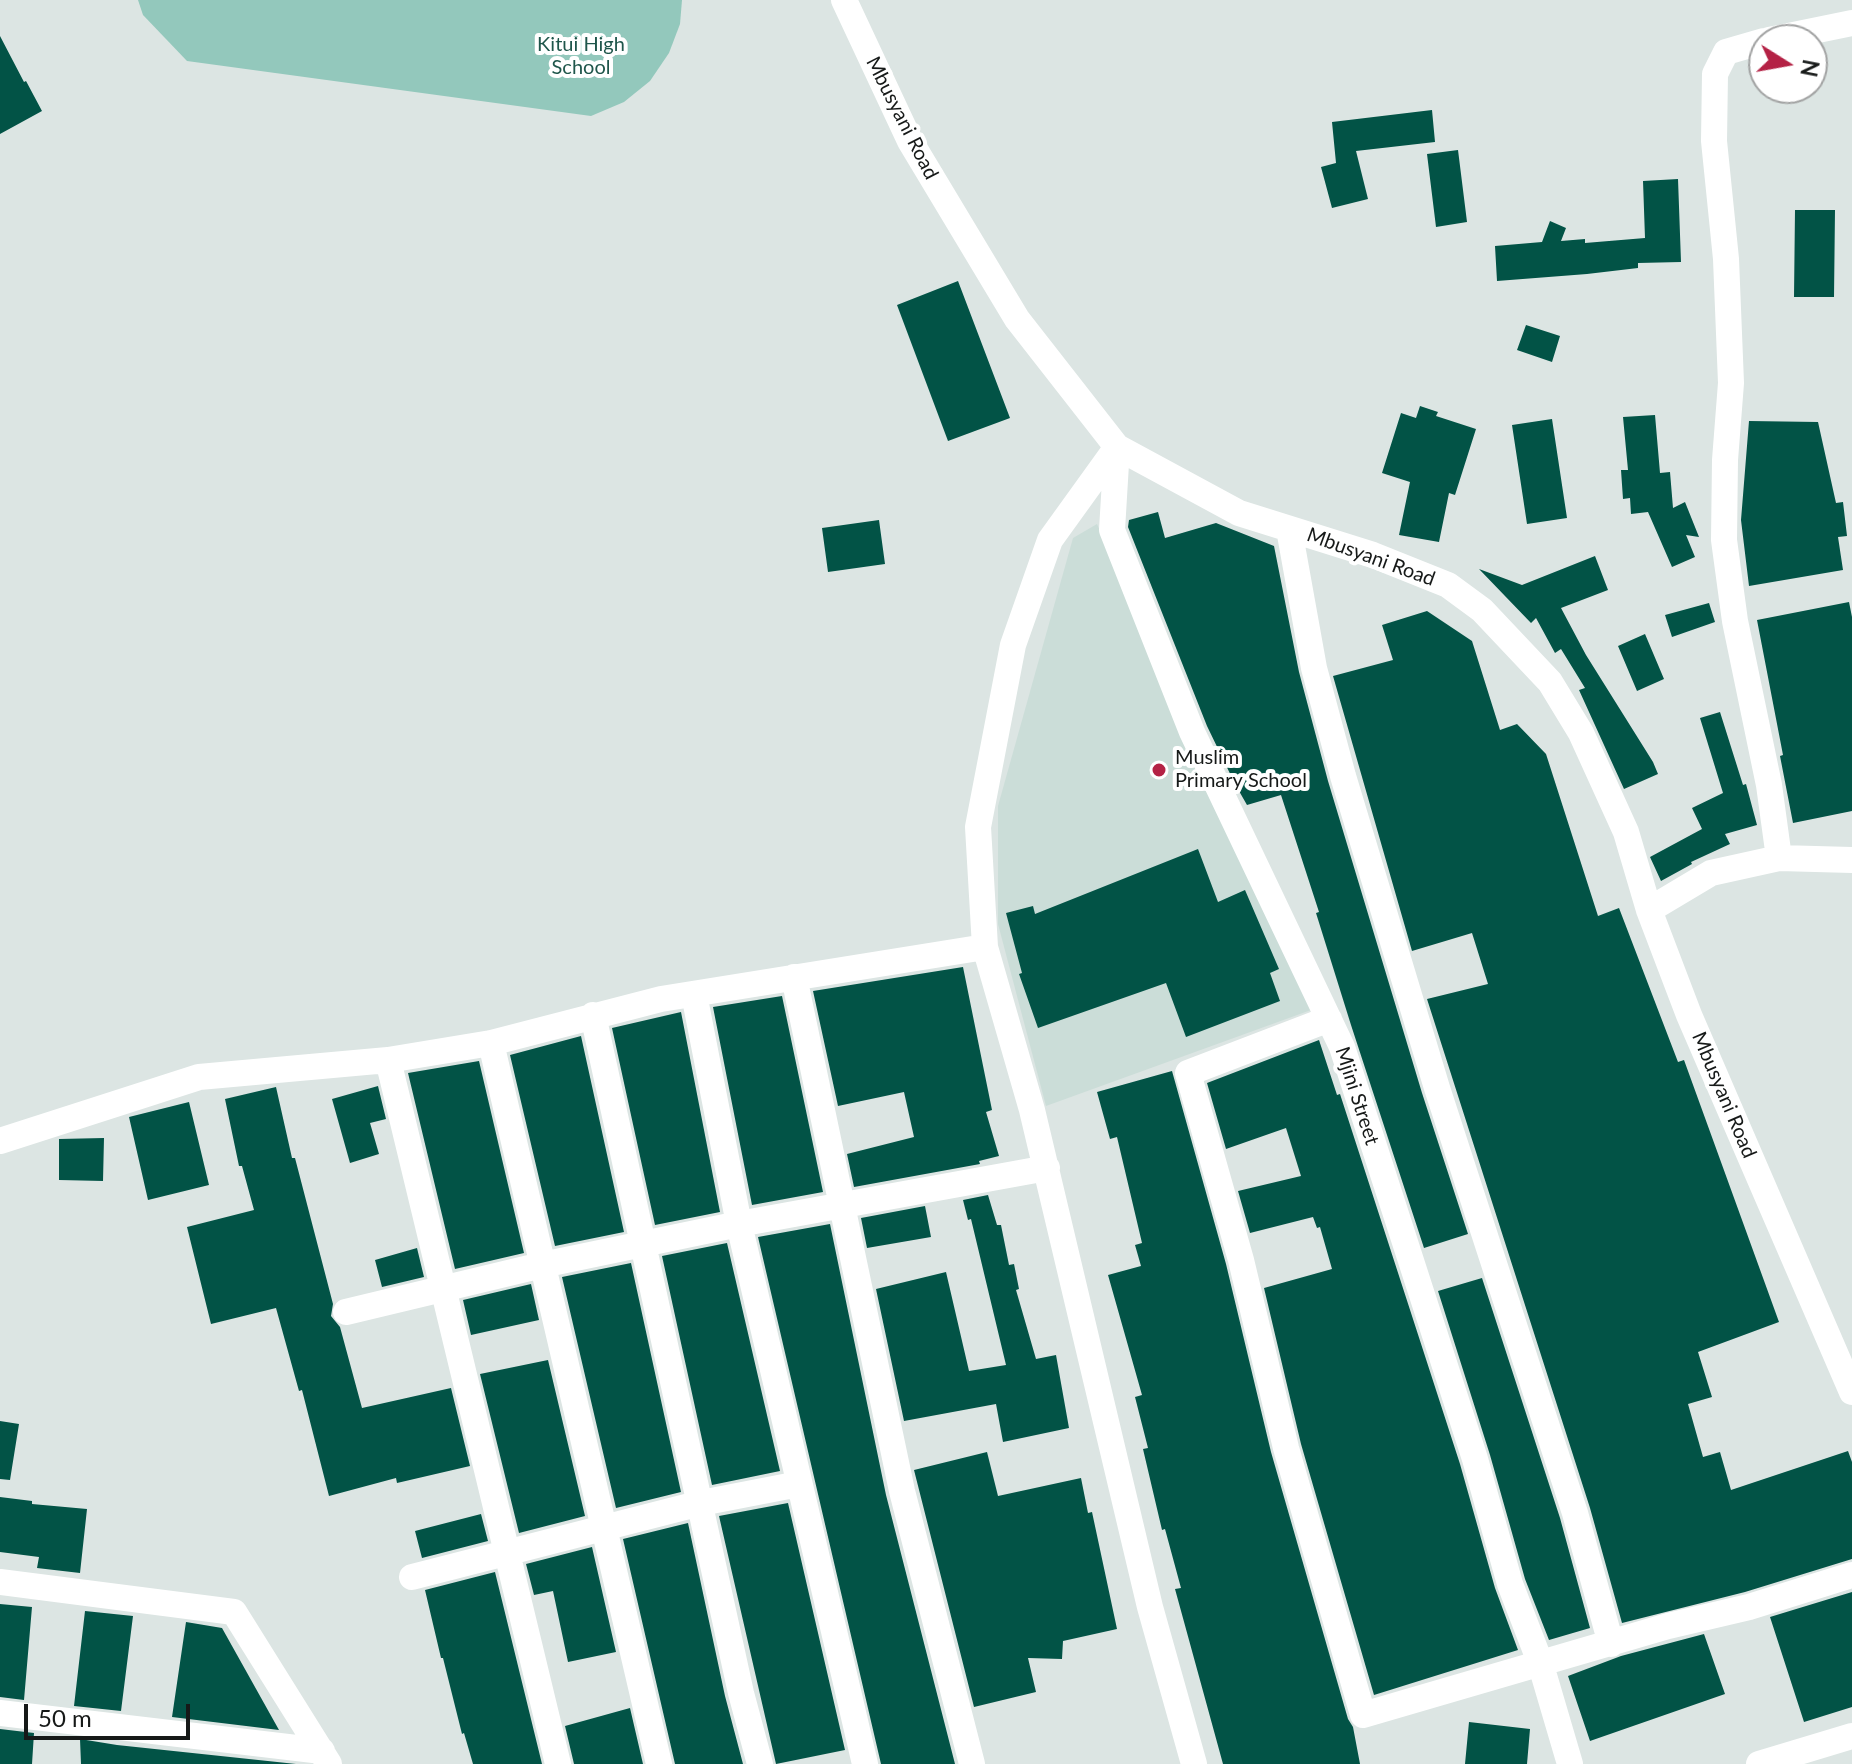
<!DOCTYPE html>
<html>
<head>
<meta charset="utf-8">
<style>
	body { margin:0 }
	#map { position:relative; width:1852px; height:1764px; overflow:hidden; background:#dce5e3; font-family:Lato,sans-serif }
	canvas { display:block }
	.north { position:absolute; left:1748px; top:24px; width:80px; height:80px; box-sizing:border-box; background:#fff; border:2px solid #a2a3a3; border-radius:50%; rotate:101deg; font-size:22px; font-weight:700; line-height:32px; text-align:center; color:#161918 }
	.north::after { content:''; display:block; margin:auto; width:28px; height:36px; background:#b42245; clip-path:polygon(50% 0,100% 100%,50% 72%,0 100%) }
	.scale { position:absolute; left:24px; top:1704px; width:166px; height:36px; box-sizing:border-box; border:4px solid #161918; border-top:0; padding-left:10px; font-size:24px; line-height:28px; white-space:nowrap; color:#161918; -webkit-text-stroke:6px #fff; paint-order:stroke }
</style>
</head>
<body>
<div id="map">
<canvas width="1852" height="1764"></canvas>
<div class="north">N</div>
<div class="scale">50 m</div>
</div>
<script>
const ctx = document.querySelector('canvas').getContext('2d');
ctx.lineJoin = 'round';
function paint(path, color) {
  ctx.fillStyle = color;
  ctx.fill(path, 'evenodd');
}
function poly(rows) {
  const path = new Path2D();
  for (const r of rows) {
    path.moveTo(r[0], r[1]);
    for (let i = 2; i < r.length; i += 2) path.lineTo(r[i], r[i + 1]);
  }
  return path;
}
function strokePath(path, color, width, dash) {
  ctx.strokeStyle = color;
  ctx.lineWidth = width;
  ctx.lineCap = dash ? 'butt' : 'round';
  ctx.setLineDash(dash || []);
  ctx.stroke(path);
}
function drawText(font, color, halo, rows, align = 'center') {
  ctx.font = font + ' Lato,sans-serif';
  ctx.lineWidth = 8;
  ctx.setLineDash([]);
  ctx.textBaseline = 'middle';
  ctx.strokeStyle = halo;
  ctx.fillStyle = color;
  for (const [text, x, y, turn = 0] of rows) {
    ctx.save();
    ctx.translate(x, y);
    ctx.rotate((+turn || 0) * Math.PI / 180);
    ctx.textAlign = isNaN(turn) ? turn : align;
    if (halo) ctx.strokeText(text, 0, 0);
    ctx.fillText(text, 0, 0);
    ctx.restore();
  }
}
const built = poly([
	[1097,524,1311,1010,1046,1106,998,924,998,806,1073,538]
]);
const green = poly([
	[138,0,682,0,680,24,669,53,650,81,624,102,591,116,187,61,143,15]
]);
const building = poly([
	[0,36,24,82,26,81,42,111,0,134],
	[1432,110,1435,142,1356,151,1368,199,1332,208,1321,167,1336,163,1332,122],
	[1458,150,1467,222,1436,227,1427,154],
	[1678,179,1681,262,1638,263,1638,268,1587,274,1497,281,1495,246,1542,242,1550,221,1566,228,1561,241,1585,239,1585,243,1645,238,1643,181],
	[1795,210,1835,210,1834,297,1794,297],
	[958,281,1010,418,948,441,897,305],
	[1526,325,1560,336,1552,362,1517,350],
	[1420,406,1438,412,1436,416,1476,429,1455,495,1449,493,1439,542,1399,535,1410,482,1382,473,1401,413,1416,418],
	[1655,415,1660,473,1670,472,1673,508,1685,502,1699,537,1686,535,1695,557,1672,567,1648,512,1631,514,1630,498,1623,499,1621,470,1628,470,1623,417],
	[1552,419,1567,518,1527,524,1512,425],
	[1749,421,1818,422,1836,503,1843,502,1847,536,1838,537,1843,570,1749,586,1741,520],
	[1158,512,1165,538,1216,523,1274,546,1299,672,1328,781,1422,1093,1468,1234,1424,1248,1351,1025,1316,913,1319,912,1281,795,1247,805,1235,784,1207,726,1128,527,1129,520],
	[879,520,885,564,828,572,822,528],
	[1595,556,1608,590,1561,608,1586,655,1653,762,1658,774,1624,789,1579,690,1585,688,1561,649,1555,653,1536,618,1531,623,1479,569,1522,585],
	[1849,602,1852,617,1852,811,1793,823,1780,756,1783,755,1757,620],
	[1709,603,1715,622,1672,637,1665,615],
	[1427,611,1472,641,1500,730,1517,724,1546,754,1598,916,1619,908,1678,1062,1684,1060,1779,1322,1698,1352,1712,1397,1688,1404,1703,1457,1720,1452,1731,1490,1848,1451,1852,1462,1852,1559,1745,1592,1622,1623,1590,1508,1427,999,1488,984,1472,933,1412,951,1333,676,1393,660,1382,625],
	[1645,634,1664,679,1637,691,1618,646],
	[1720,712,1743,785,1746,784,1757,825,1725,834,1730,844,1691,862,1692,864,1661,881,1650,857,1702,829,1692,808,1723,793,1700,718],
	[1198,849,1218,902,1245,890,1279,969,1270,973,1280,1001,1186,1037,1166,983,1038,1028,1019,974,1022,973,1006,913,1033,906,1035,914],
	[963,967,992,1110,986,1112,999,1156,979,1161,980,1164,854,1187,847,1154,914,1137,904,1092,838,1106,813,991],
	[782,996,823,1192,752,1205,713,1007],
	[681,1012,720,1212,655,1225,612,1028],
	[581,1036,624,1232,555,1246,510,1055],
	[1319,1040,1337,1095,1340,1094,1460,1464,1495,1588,1518,1650,1374,1695,1301,1444,1264,1288,1332,1269,1320,1227,1317,1228,1313,1217,1250,1233,1238,1191,1301,1176,1286,1128,1226,1149,1207,1083],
	[479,1061,524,1253,455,1269,408,1073],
	[1172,1071,1226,1264,1271,1452,1348,1719,1353,1727,1360,1764,1223,1764,1175,1589,1181,1588,1165,1529,1162,1530,1143,1449,1148,1448,1135,1397,1142,1395,1108,1275,1141,1266,1135,1245,1142,1243,1117,1137,1110,1139,1097,1092],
	[378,1086,386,1119,370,1123,379,1154,350,1163,332,1099],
	[276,1087,292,1158,295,1158,333,1304,331,1316,340,1327,362,1408,451,1388,470,1466,397,1483,396,1478,329,1496,302,1390,299,1391,276,1308,211,1324,187,1227,254,1210,242,1166,239,1166,225,1099],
	[189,1102,209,1185,148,1200,129,1117],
	[104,1138,103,1181,59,1180,59,1139],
	[988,1195,997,1225,1001,1225,1009,1265,1014,1264,1019,1289,1016,1290,1036,1359,1056,1355,1069,1428,1003,1442,996,1404,904,1421,876,1289,946,1272,969,1371,1006,1365,971,1219,968,1220,963,1200],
	[925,1206,931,1237,867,1248,861,1218],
	[830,1224,886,1495,955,1764,881,1764,758,1237],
	[727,1243,780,1471,712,1485,662,1256],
	[417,1248,424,1277,382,1287,375,1260],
	[631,1263,681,1492,616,1508,562,1277],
	[1482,1278,1560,1518,1590,1628,1549,1640,1525,1579,1490,1455,1438,1291],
	[531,1284,539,1320,471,1335,463,1300],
	[548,1360,585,1516,519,1533,480,1374],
	[0,1421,19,1424,10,1480,0,1479],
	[987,1452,998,1496,1081,1478,1088,1513,1092,1512,1117,1629,1063,1641,1062,1659,1028,1658,1036,1692,974,1707,914,1470],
	[0,1497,32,1501,32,1504,87,1509,80,1573,37,1568,39,1557,0,1552],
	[788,1503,845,1750,776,1764,719,1516],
	[481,1514,488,1541,422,1558,415,1531],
	[688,1523,725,1696,743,1764,675,1764,623,1539],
	[592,1547,616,1652,568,1662,553,1591,534,1595,526,1564],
	[495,1572,542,1764,473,1764,464,1733,462,1734,443,1658,441,1658,425,1590],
	[1852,1592,1852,1707,1804,1722,1770,1617],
	[0,1604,32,1607,24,1700,0,1697],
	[85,1611,133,1616,121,1711,74,1706],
	[186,1622,222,1628,279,1730,172,1717],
	[1704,1634,1725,1694,1590,1741,1568,1676,1621,1656],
	[630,1708,643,1764,574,1764,565,1726],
	[1469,1722,1530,1729,1527,1764,1465,1764],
	[0,1729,34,1733,32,1764,0,1764],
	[80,1739,117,1745,296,1764,81,1764]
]);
const minor = poly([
	[844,0,910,141,1017,319,1117,447,1239,513,1373,555,1448,585,1482,610,1550,682,1581,733,1626,832,1649,910,1689,1015,1852,1392],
	[1769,40,1852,23],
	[1764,41,1726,52,1715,74,1714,141,1726,259,1731,383,1725,460,1724,540,1735,621,1769,785,1779,858],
	[1117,447,1112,530,1192,732,1342,1047,1475,1459,1510,1584,1540,1662,1570,1764],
	[1117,447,1050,540,1013,645,978,827,985,947,1032,1110,1150,1607,1194,1764],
	[1289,529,1314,668,1343,776,1437,1088,1575,1513,1611,1644],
	[1649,910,1711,873,1779,858,1852,860],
	[794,977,902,1491,972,1764],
	[694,994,739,1224,865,1764],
	[593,1015,741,1693,760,1764],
	[1329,1019,1188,1073,1241,1260,1286,1448,1363,1715,1668,1626,1749,1607,1852,1575],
	[491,1043,659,1764],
	[388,1060,558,1764],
	[0,1141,199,1077,388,1060,491,1043,661,999,985,947],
	[346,1312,542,1265,739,1224,1047,1168],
	[412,1577,701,1503,799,1484],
	[0,1582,234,1612,329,1764],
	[0,1713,322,1751],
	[1759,1764,1852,1736]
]);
const markers = [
	[1159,770,8,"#b42245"]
];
const parkNames = [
	["Kitui High",581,45],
	["School",581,68]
];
const streetNames = [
	["Mbusyani Road",902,118,63],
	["Mbusyani Road",1371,557,20],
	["Mbusyani Road",1724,1095,67],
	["Mjini Street",1357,1096,72]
];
const poiNames = [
	["Muslim",1175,758],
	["Primary School",1175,781]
];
paint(built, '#cbddd8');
paint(green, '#93c8bc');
paint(building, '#025346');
strokePath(minor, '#fff', 26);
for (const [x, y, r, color] of markers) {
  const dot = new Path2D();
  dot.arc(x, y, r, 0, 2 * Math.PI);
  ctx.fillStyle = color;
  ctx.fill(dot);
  strokePath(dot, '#fff', 3);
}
drawText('20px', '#1f564b', '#fff', parkNames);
drawText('20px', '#161918', '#fff', streetNames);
drawText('20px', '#161918', '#fff', poiNames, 'left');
</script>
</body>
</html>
